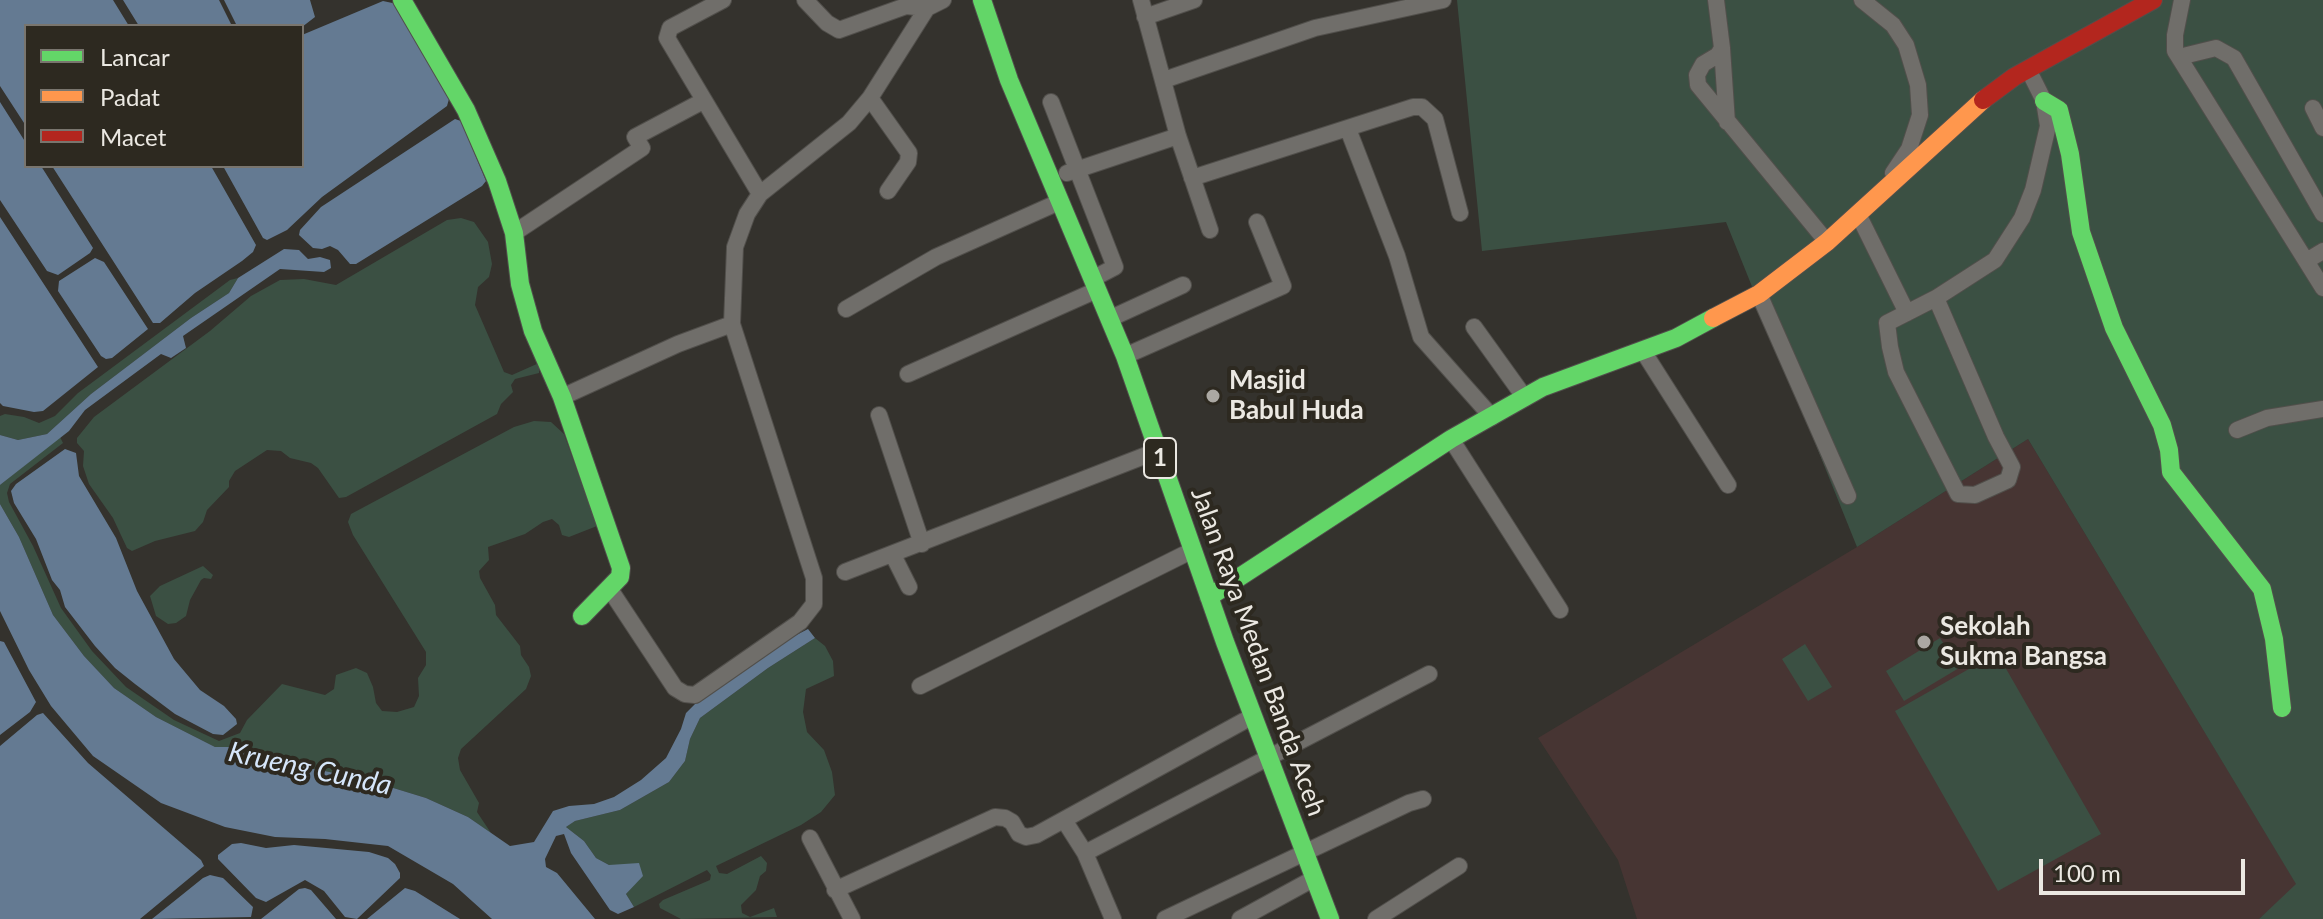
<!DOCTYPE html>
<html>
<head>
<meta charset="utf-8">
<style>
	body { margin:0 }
	#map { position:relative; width:2323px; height:919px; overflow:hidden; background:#34322d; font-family:Lato,sans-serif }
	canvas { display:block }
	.legend { position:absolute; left:24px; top:24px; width:280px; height:144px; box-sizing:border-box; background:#2d2920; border:2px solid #79756e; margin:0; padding:10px 14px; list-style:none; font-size:24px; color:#ebe8e2 }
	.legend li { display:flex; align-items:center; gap:16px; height:40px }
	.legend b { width:40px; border:2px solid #79756e }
	.scale { position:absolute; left:2039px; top:859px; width:206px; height:36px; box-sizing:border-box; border:4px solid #ebe8e2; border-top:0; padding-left:10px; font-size:24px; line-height:28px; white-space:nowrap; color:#ebe8e2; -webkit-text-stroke:6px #2d2920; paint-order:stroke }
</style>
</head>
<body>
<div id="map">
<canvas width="2323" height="919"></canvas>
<ul class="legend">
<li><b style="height:10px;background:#63d668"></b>Lancar</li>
<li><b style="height:10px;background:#ff974d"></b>Padat</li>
<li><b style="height:10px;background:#b3261e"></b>Macet</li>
</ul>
<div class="scale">100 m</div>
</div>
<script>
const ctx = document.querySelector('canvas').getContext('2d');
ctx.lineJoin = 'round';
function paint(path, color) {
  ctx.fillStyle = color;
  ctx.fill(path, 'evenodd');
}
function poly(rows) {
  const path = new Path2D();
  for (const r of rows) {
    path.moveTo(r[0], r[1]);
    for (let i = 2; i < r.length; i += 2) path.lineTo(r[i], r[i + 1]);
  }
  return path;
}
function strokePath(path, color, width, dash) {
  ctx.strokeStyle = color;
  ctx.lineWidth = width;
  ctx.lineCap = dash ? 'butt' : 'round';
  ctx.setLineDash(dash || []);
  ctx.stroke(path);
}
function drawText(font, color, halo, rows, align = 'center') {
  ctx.font = font + ' Lato,sans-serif';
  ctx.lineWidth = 8;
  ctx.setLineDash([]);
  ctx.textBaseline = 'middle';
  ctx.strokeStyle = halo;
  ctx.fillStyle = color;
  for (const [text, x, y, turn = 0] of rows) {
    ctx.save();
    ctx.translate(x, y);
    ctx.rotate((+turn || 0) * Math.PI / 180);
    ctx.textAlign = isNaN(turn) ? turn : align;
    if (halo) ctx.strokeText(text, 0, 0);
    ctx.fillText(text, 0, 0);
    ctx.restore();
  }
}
const education = poly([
	[2028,439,2297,885,2259,919,1637,919,1618,860,1538,738,1857,547]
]);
const green = poly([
	[1457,0,2323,0,2323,919,2259,919,2296,884,2028,439,1857,547,1726,222,1482,251],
	[461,218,474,222,488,242,492,264,489,277,478,287,475,305,504,372,512,375,539,363,539,373,515,379,511,385,513,392,501,404,497,414,346,497,339,498,318,468,311,463,290,458,281,451,267,450,235,471,229,481,229,487,207,510,203,522,195,531,155,541,132,551,127,548,113,518,89,484,83,466,84,451,77,443,77,438,94,417,210,331,251,296,280,280,304,279,336,285,447,220],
	[238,278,229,293,191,318,91,394,47,434,18,440,0,435,0,416,5,414,24,417,39,423,55,416,78,393,230,280],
	[534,421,551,422,564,434,597,526,569,537,562,535,559,525,552,519,543,522,525,534,488,547,489,560,479,571,480,578,495,605,496,615,520,646,521,655,529,667,531,676,526,689,461,749,458,758,460,770,479,803,477,812,491,833,468,817,426,798,364,779,295,765,242,747,215,747,156,717,114,688,84,656,53,615,19,537,0,504,0,485,60,437,63,443,10,484,7,493,9,502,33,546,61,608,92,651,126,687,174,720,219,741,240,733,247,720,282,684,325,695,334,689,336,675,356,668,367,673,373,687,376,703,382,711,397,712,414,707,419,696,418,678,426,665,426,652,353,535,348,522,351,514,514,427],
	[203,566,213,575,211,579,204,578,201,580,190,600,186,616,176,623,168,624,156,616,150,596,160,586],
	[815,638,825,646,833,661,834,676,806,689,803,712,807,732,824,750,832,772,835,795,821,812,801,825,716,866,719,873,727,874,761,856,767,863,766,871,760,876,756,890,741,905,742,913,750,917,774,908,777,917,681,919,660,908,659,904,663,900,710,880,711,875,707,870,634,907,626,894,642,876,609,865,596,858,584,841,566,827,575,821,620,810,669,782,685,761,690,739,700,718,768,668],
	[1940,638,1959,668,1904,701,1886,671],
	[1805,644,1832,687,1808,701,1782,659],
	[1997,653,2101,834,1998,891,1895,711]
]);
const water = poly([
	[0,0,113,0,129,26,26,26,26,126,0,86],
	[123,0,219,0,232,26,139,26],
	[224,0,310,0,315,17,302,27,237,26],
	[383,1,397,4,449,99,447,106,322,197,287,230,267,240,263,238,223,166,302,166,302,35],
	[0,102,26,143,26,166,41,166,93,248,90,253,58,275,47,271,0,200],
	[455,119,461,121,486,181,482,186,356,264,350,264,338,250,330,246,322,249,313,248,299,235,300,230,321,207],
	[52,166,211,166,256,245,253,252,242,261,195,293,160,323,153,323],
	[0,217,98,367,43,411,34,412,3,406,0,403],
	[284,249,299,250,308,259,320,257,330,260,331,268,324,272,280,269,183,336,186,348,171,358,161,354,85,410,69,431,0,485,0,435,18,440,47,434,91,394,191,318,229,293,238,278],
	[95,258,104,262,148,329,112,358,106,359,101,356,58,291,59,281],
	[65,449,76,453,79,476,116,538,137,591,174,659,200,690,224,706,236,719,237,724,223,735,213,734,175,714,135,684,115,668,95,646,65,607,60,590,52,580,36,539,14,503,11,491,16,484],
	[0,504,19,537,53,615,84,656,114,688,156,717,215,747,242,747,295,765,364,779,426,798,468,817,510,846,534,842,553,811,569,806,594,804,614,797,641,780,666,758,681,729,686,713,699,700,777,645,808,629,815,638,768,668,700,718,690,739,685,761,669,782,620,810,575,821,566,827,584,841,596,858,609,865,639,863,643,876,626,894,634,907,618,914,610,910,571,853,564,834,556,836,545,859,546,867,557,873,595,919,492,919,453,884,388,846,325,839,275,837,225,827,161,803,93,756,51,706,29,670,0,611],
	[0,641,4,642,36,702,30,712,0,735],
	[43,713,88,763,201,860,204,866,140,919,0,919,0,746,37,715],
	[241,843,266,848,294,845,369,852,388,858,395,864,400,873,400,878,357,919,345,917,324,891,305,880,266,902,256,898,218,859,218,855,232,844],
	[210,875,223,878,253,907,251,917,152,919,203,878],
	[305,888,311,890,336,919,261,919,299,889],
	[405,888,415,891,460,919,367,919]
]);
const street = poly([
	[723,0,670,28,667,38,760,194],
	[805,0,827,23,839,30,906,6,927,8],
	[1141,0,1178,136,1210,230],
	[1716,0,1722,48,1718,55,1703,64,1697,75,1698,85,1827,242],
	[1862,0,1893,25,1906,45,1918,85,1920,115,1909,149,1893,173],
	[2182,0,2175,35,2175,51,2323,288],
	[1145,17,1194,0],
	[1722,48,1727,122],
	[2179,57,2216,48,2234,58,2323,214],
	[1164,80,1315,28,1443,0],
	[870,98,909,153,908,162,888,191],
	[1051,102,1115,267,1092,279],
	[2313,108,2323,128],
	[1348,129,1397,256,1421,337,1492,417],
	[1067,173,1178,136],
	[1192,178,1413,107,1422,107,1435,119,1460,213],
	[1858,214,1907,313],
	[514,233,642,148,635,137,703,101],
	[2308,260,2323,251],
	[1759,294,1848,496],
	[1936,298,1996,437,2012,467,2008,480,1975,495,1958,494,1896,372,1890,347,1887,323,1936,298],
	[1936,298,1995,260,2022,218,2033,190,2048,126,2044,101,2028,69],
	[846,309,936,257,1059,202],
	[1109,319,1183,285],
	[1474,327,1525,398],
	[1643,351,1728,485],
	[1125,356,1283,286,1257,222],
	[908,374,1097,290],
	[562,397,678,344,732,324,735,247,747,214,760,194,849,123,870,98,927,8,943,0],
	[879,415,922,544],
	[2237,430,2267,418,2323,409],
	[1451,439,1560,610],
	[893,555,909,587],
	[845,572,1157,451],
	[609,588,675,688,685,694,695,695,800,622,814,604,814,578,732,324],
	[920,686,1193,550],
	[1064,820,1085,853,1113,919],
	[810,838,852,919],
	[1085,853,1429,674],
	[835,890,995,817,1005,818,1012,822,1019,834,1026,837,1036,835,1253,716],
	[1165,919,1409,803,1423,799],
	[1240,919,1313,879],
	[1376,919,1459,866]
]);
const fast = poly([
	[402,0,466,110,497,181,514,233,520,284,533,331,562,397,621,568,620,577,582,616],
	[982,0,1009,80,1125,356,1225,642,1330,919],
	[2044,101,2059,110,2070,154,2081,232,2114,328,2162,425,2169,450,2171,472,2262,589,2274,639,2282,708],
	[1209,597,1451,439,1543,387,1676,338,1713,318]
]);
const slow = poly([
	[1713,318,1759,294,1827,242,1983,100]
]);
const jam = poly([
	[1983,100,2014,77,2153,0]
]);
const markers = [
	[1213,396,8,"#aba8a3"],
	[1924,642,8,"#aba8a3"]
];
const shields = [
	[1160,458,32]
];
const shieldNames = [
	["1",1160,458]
];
const poiNames = [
	["Masjid",1229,381],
	["Babul Huda",1229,411],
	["Sekolah",1940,627],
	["Sukma Bangsa",1940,657]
];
const streetNames = [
	["Jalan Raya Medan Banda Aceh",1258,652,70]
];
const waterNames = [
	["Krueng Cunda",310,769,12]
];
paint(education, '#473533');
paint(green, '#3b5043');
paint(water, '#647a92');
strokePath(street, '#514f4b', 18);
strokePath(fast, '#514f4b', 20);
strokePath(slow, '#514f4b', 20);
strokePath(jam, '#514f4b', 20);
strokePath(street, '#706e6a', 16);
strokePath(fast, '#63d668', 18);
strokePath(slow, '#ff974d', 18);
strokePath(jam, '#b3261e', 18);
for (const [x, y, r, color] of markers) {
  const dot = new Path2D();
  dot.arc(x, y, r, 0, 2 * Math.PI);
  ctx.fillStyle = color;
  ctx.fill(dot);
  strokePath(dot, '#2d2920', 3);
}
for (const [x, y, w] of shields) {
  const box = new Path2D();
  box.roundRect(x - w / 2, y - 20, w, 40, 6);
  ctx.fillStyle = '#2d2920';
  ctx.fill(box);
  strokePath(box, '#ebe8e2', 2);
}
drawText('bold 24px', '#ebe8e2', null, shieldNames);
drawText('bold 26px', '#ebe8e2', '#2d2920', poiNames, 'left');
drawText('26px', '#ebe8e2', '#2d2920', streetNames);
drawText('italic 28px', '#d6e6fa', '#2d2920', waterNames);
</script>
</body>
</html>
